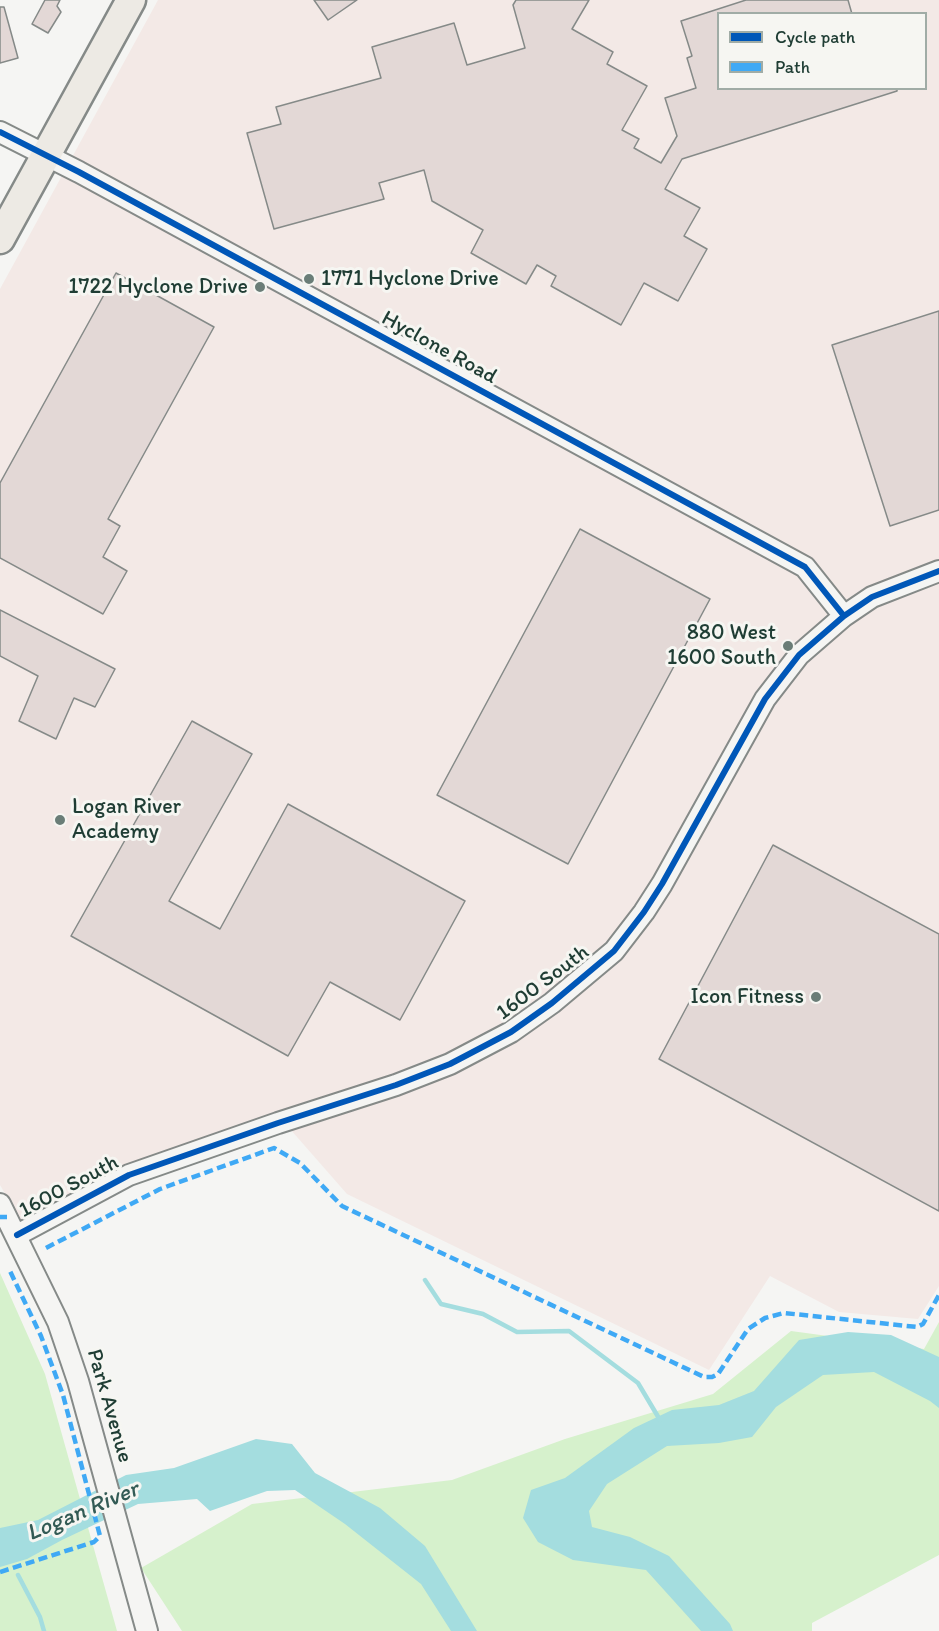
<!DOCTYPE html>
<html>
<head>
<meta charset="utf-8">
<style>
	body { margin:0 }
	#map { position:relative; width:939px; height:1631px; overflow:hidden; background:#f5f5f3; font-family:Itim,sans-serif }
	canvas { display:block }
	.legend { position:absolute; left:717px; top:12px; width:210px; height:78px; box-sizing:border-box; background:#f6f6f2; border:2px solid #a0aca6; margin:0; padding:8px 10px; list-style:none; font-size:18px; color:#1f3d34 }
	.legend li { display:flex; align-items:center; gap:12px; height:30px }
	.legend b { width:30px; border:2px solid #a0aca6 }
</style>
</head>
<body>
<div id="map">
<canvas width="939" height="1631"></canvas>
<ul class="legend">
<li><b style="height:8px;background:#0057b8"></b>Cycle path</li>
<li><b style="height:8px;background:#3fa9f5"></b>Path</li>
</ul>
</div>
<script>
const ctx = document.querySelector('canvas').getContext('2d');
ctx.lineJoin = 'round';
function paint(path, color) {
  ctx.fillStyle = color;
  ctx.fill(path, 'evenodd');
}
function poly(rows) {
  const path = new Path2D();
  for (const r of rows) {
    path.moveTo(r[0], r[1]);
    for (let i = 2; i < r.length; i += 2) path.lineTo(r[i], r[i + 1]);
  }
  return path;
}
function strokePath(path, color, width, dash) {
  ctx.strokeStyle = color;
  ctx.lineWidth = width;
  ctx.lineCap = dash ? 'butt' : 'round';
  ctx.setLineDash(dash || []);
  ctx.stroke(path);
}
function drawText(font, color, halo, rows, align = 'center') {
  ctx.font = font + ' Itim,sans-serif';
  ctx.lineWidth = 6;
  ctx.setLineDash([]);
  ctx.textBaseline = 'middle';
  ctx.strokeStyle = halo;
  ctx.fillStyle = color;
  for (const [text, x, y, turn = 0] of rows) {
    ctx.save();
    ctx.translate(x, y);
    ctx.rotate((+turn || 0) * Math.PI / 180);
    ctx.textAlign = isNaN(turn) ? turn : align;
    if (halo) ctx.strokeText(text, 0, 0);
    ctx.fillText(text, 0, 0);
    ctx.restore();
  }
}
const built = poly([
	[158,0,939,0,939,1286,918,1319,839,1312,770,1276,709,1370,347,1194,276,1113,22,1223,0,1185,0,289],
	[718,14,926,14,926,88,718,88]
]);
const green = poly([
	[0,1273,45,1374,117,1631,0,1631],
	[939,1322,939,1555,812,1623,812,1631,182,1631,141,1568,252,1504,452,1480,565,1439,713,1394,791,1331,924,1349]
]);
const water = poly([
	[848,1332,891,1335,939,1357,939,1408,930,1401,874,1372,823,1375,776,1407,752,1437,719,1443,667,1446,607,1484,589,1511,592,1527,630,1537,669,1556,730,1624,733,1631,701,1631,646,1570,573,1560,538,1542,523,1518,531,1490,565,1478,634,1428,672,1410,719,1405,754,1391,799,1340],
	[256,1439,292,1444,315,1473,380,1508,425,1546,477,1631,451,1631,421,1584,345,1524,295,1490,267,1491,210,1511,197,1499,138,1504,62,1540,27,1559,0,1567,0,1528,38,1520,126,1475,174,1468]
]);
const stream = poly([
	[425,1280,441,1304,483,1314,517,1332,569,1331,638,1383,660,1420],
	[18,1575,40,1617,44,1631]
]);
const building = poly([
	[45,0,60,0,57,6,61,12,48,33,32,24,45,0],
	[314,0,357,0,328,20,314,0],
	[516,0,589,0,572,29,613,52,607,64,647,86,622,130,639,139,634,148,661,163,677,136,665,98,696,88,687,58,692,56,681,21,746,0,848,0,852,14,718,14,718,88,897,88,897,91,682,159,665,189,700,208,684,236,707,249,678,301,644,283,621,325,551,286,556,276,537,265,526,284,471,253,483,230,432,201,424,170,379,183,384,199,274,229,247,133,281,124,276,107,381,78,372,47,454,23,467,65,525,48,513,5,516,0],
	[0,7,4,7,18,58,0,63,0,7],
	[116,273,214,327,108,519,120,526,103,557,127,571,103,614,0,558,0,483,116,273],
	[939,311,939,510,890,526,832,345,939,311],
	[580,529,710,599,568,864,437,795,580,529],
	[0,610,115,669,95,707,74,698,56,739,19,721,38,676,0,656,0,610],
	[192,721,252,754,169,901,220,929,288,804,465,901,400,1020,330,982,288,1056,71,936,192,721],
	[773,845,939,934,939,1211,659,1059,773,845]
]);
const minor = poly([
	[0,132,79,172,805,567,844,616],
	[0,1204,58,1322,78,1381,147,1631],
	[17,1235,129,1175,278,1123,396,1085,450,1064,511,1032,552,1003,614,951,644,912,662,884,765,699,799,655,844,616,872,597,939,571]
]);
const highway = poly([
	[0,239,131,0]
]);
const quiet = poly([
	[0,1217,7,1217],
	[46,1248,160,1189,274,1148,300,1163,342,1206,704,1377,712,1377,718,1374,748,1329,765,1318,784,1313,917,1327,923,1324,939,1295],
	[0,1572,94,1542,100,1536,63,1395,41,1336,9,1269]
]);
const cycleway = poly([
	[0,132,79,172,805,567,844,616],
	[17,1235,129,1175,278,1123,396,1085,450,1064,511,1032,552,1003,614,951,644,912,662,884,765,699,799,655,844,616,872,597,939,571]
]);
const markers = [
	[309,279,6,"#6a7d77"],
	[260,287,6,"#6a7d77"],
	[788,646,6,"#6a7d77"],
	[60,820,6,"#6a7d77"],
	[816,997,6,"#6a7d77"]
];
const poiNames = [
	["1771 Hyclone Drive",321,279,"left"],
	["1722 Hyclone Drive",248,287],
	["880 West",776,633],
	["1600 South",776,658],
	["Logan River",72,807,"left"],
	["Academy",72,832,"left"],
	["Icon Fitness",804,997]
];
const streetNames = [
	["Hyclone Road",439,348,29],
	["1600 South",543,983,-37],
	["1600 South",69,1187,-28],
	["Park Avenue",109,1406,74]
];
const waterNames = [
	["Logan River",83,1512,-23]
];
paint(built, '#f3e9e6');
paint(green, '#d6f1cc');
paint(water, '#a4dddf');
strokePath(stream, '#a4dddf', 4.5);
paint(building, '#e3d8d6');
strokePath(building, '#858a88', 1.5);
strokePath(minor, '#858a88', 24);
strokePath(highway, '#858a88', 33);
strokePath(minor, '#f5f5f3', 20);
strokePath(highway, '#edeae4', 28);
strokePath(quiet, '#3fa9f5', 4.5, [9, 4.5]);
strokePath(cycleway, '#0057b8', 6);
for (const [x, y, r, color] of markers) {
  const dot = new Path2D();
  dot.arc(x, y, r, 0, 2 * Math.PI);
  ctx.fillStyle = color;
  ctx.fill(dot);
  strokePath(dot, '#f6f6f2', 2);
}
drawText('22px', '#1f3d34', '#f6f6f2', poiNames, 'right');
drawText('22px', '#1f3d34', '#f6f6f2', streetNames);
drawText('italic 24px', '#335b55', '#f6f6f2', waterNames);
</script>
</body>
</html>
